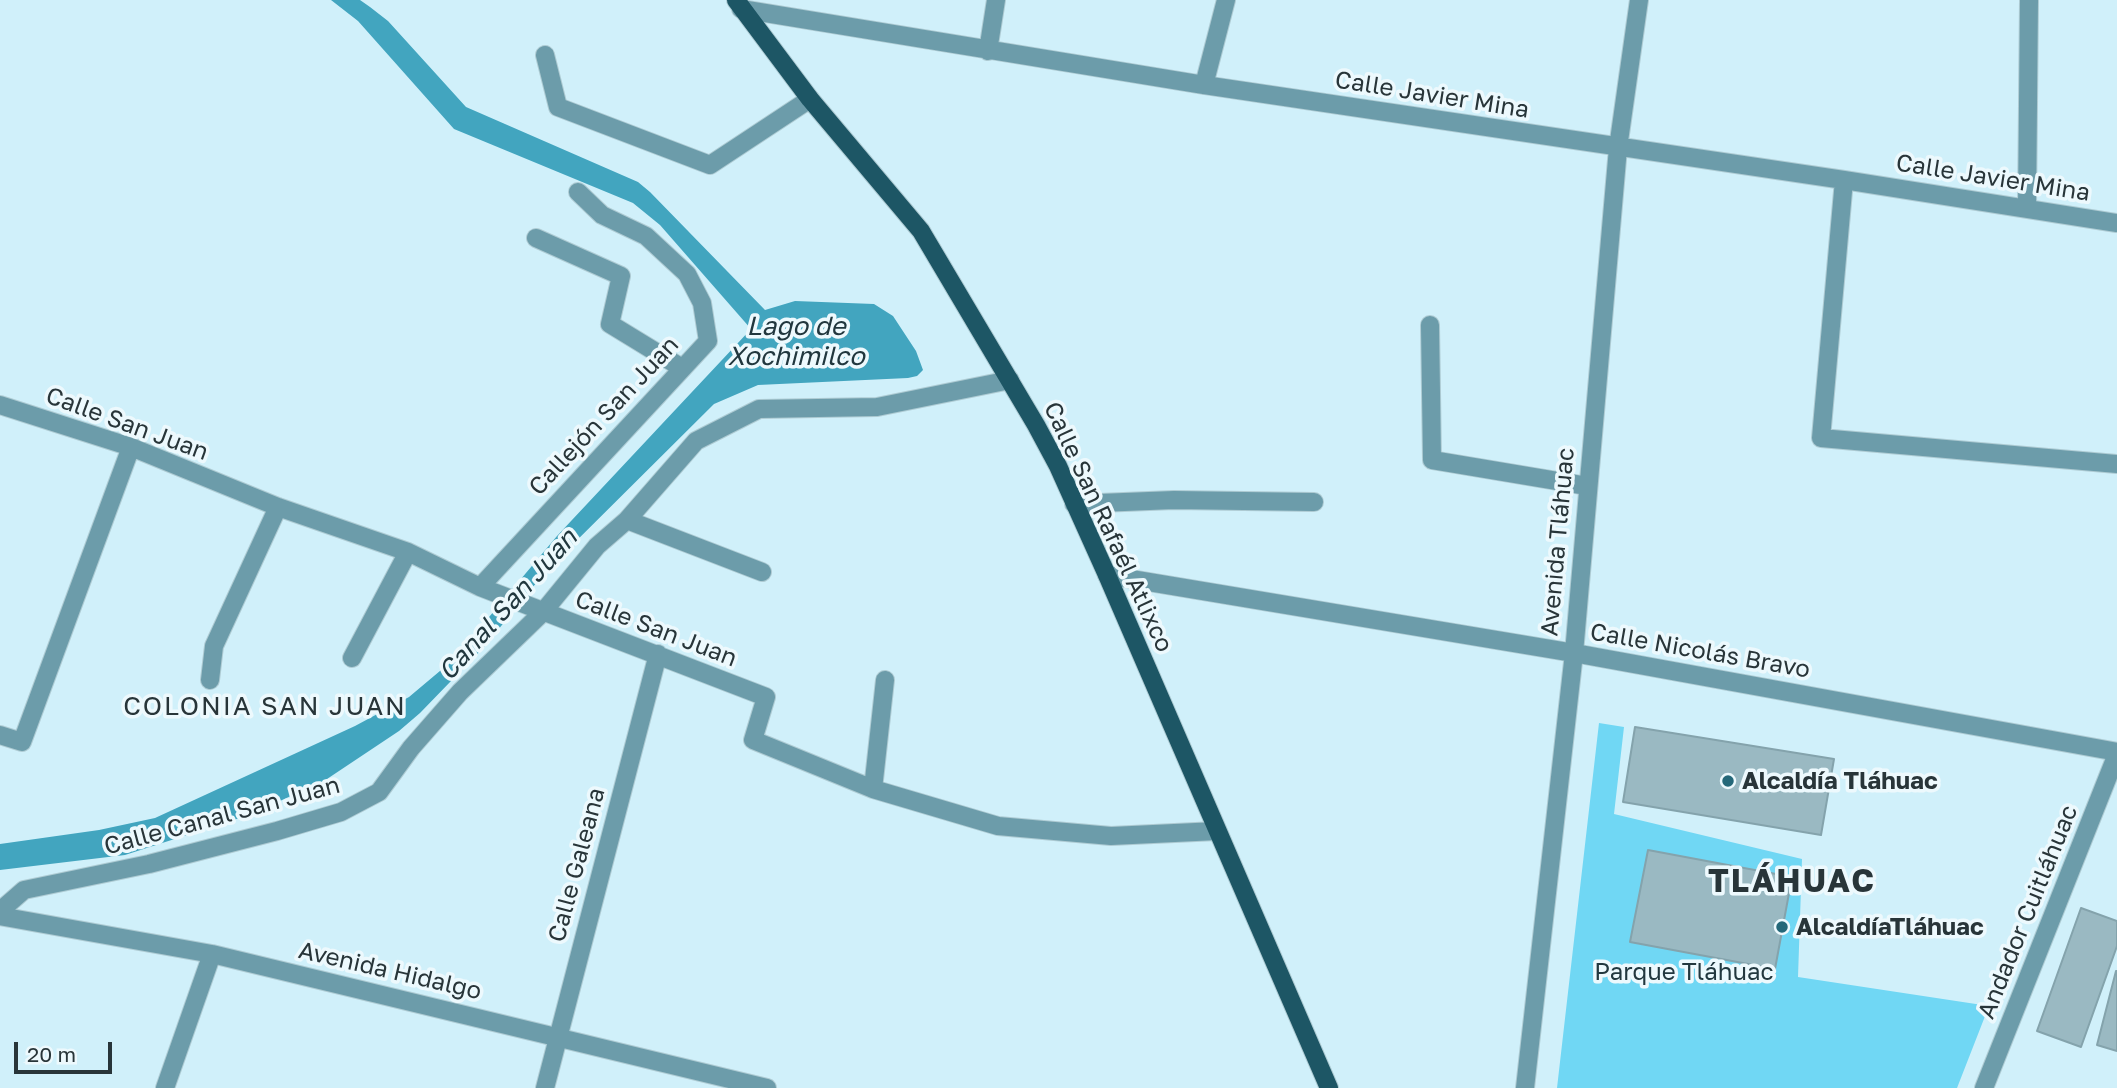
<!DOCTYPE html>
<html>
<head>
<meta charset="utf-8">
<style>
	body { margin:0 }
	#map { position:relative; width:2117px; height:1088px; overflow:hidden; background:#d0f0fa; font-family:"Golos Text",sans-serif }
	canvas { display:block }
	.scale { position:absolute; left:14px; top:1042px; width:98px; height:32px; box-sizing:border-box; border:4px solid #283539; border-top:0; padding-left:9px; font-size:21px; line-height:24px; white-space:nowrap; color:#283539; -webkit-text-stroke:5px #edf9fd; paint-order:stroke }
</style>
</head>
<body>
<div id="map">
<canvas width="2117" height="1088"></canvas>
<div class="scale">20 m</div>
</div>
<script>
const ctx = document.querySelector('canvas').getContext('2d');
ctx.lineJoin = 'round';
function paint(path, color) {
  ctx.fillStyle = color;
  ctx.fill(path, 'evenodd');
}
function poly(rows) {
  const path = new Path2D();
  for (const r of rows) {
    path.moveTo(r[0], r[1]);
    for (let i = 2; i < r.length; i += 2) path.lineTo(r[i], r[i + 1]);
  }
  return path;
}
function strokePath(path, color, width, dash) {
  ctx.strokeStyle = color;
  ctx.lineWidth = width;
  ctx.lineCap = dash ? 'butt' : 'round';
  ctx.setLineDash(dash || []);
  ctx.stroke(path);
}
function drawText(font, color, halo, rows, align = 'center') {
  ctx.font = font + ' "Golos Text",sans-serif';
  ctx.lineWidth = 7;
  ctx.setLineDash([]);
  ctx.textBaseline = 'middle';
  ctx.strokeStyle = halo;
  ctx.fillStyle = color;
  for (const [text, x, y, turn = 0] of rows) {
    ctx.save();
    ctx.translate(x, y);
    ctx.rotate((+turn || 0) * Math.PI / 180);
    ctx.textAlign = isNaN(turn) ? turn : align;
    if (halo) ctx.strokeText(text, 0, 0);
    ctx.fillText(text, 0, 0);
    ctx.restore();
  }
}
const green = poly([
	[1599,723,1624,727,1614,814,1802,859,1798,977,1989,1006,1957,1088,1557,1088]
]);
const water = poly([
	[331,0,360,0,370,7,388,21,466,107,638,182,650,192,765,310,795,301,874,304,893,316,916,351,923,370,917,376,908,378,758,385,714,404,546,571,484,647,420,713,399,731,324,781,249,815,125,855,0,870,0,844,99,830,155,818,355,726,409,697,453,660,557,536,751,329,660,225,633,203,454,129,358,21]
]);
const building = poly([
	[1635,727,1834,759,1821,835,1623,802,1635,727],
	[1648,850,1792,877,1775,969,1630,942,1648,850],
	[2081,908,2117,921,2117,946,2081,1047,2037,1031,2081,908],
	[2116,971,2117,971,2117,1051,2097,1045,2116,971]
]);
const minor = poly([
	[741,9,1204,85,1844,180,2117,223],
	[988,51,996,0],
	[545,55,558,107,710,165,810,99],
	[1204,85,1226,0],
	[1844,180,1821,438,2117,464],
	[2027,208,2029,0],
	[536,238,621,276,610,324,682,368],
	[1430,325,1432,460,1587,486],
	[0,405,131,447,278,507,408,552,480,587,766,697,753,740,873,789,998,826,1111,836,1217,831],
	[1074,504,1174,500,1314,502],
	[627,520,762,572],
	[1107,575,1574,653,2117,752],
	[480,587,708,341,702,303,687,274,646,236,602,215,578,192],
	[352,658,408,552],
	[210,680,214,646,278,507],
	[0,735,22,742,131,447],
	[873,789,885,680],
	[0,911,24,890,149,864,277,831,341,812,379,792,411,748,460,692,543,612,597,546,627,520,696,441,759,409,877,407,1010,380],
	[0,916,212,954,767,1088],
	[165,1088,212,954],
	[545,1088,658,654],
	[1525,1088,1574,653,1618,148,1639,0],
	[1984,1088,2117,754]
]);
const major = poly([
	[736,0,810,99,921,231,1036,425,1058,466,1107,575,1329,1088]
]);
const markers = [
	[1728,781,7,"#246879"],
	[1782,927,7,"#246879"]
];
const streetNames = [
	["Calle Javier Mina",1432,95,9],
	["Calle Javier Mina",1993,178,9],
	["Callejón San Juan",604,416,-47],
	["Calle San Juan",127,424,20],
	["Calle San Rafaél Atlixco",1108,527,65],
	["Avenida Tláhuac",1558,542,-85],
	["Calle San Juan",656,629,21],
	["Calle Nicolás Bravo",1700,651,10],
	["Calle Canal San Juan",222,816,-15],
	["Calle Galeana",577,865,-75],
	["Andador Cuitláhuac",2028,912,-68],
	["Avenida Hidalgo",390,971,13]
];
const poiNames = [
	["Alcaldía Tláhuac",1742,781],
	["AlcaldíaTláhuac",1796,927]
];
const parkNames = [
	["Parque Tláhuac",1684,972]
];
const waterNames = [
	["Lago de",796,327],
	["Xochimilco",796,357],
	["Canal San Juan",508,605,-48]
];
const neighbourhoodNames = [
	["COLONIA SAN JUAN",265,707]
];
const districtNames = [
	["TLÁHUAC",1792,882]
];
paint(green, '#70d7f4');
paint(water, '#42a5bf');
paint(building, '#9ab9c2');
strokePath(building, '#84a3ac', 2);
strokePath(minor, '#aecbd3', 20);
strokePath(major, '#aecbd3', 20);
strokePath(minor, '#6c9caa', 18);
strokePath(major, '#1d5665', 18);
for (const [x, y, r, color] of markers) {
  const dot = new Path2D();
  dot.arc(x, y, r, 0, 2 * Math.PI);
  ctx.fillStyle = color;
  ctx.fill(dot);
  strokePath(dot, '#edf9fd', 2.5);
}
drawText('24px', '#283539', '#edf9fd', streetNames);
drawText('bold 24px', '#283539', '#edf9fd', poiNames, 'left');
drawText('24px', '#22383f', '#edf9fd', parkNames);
drawText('italic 26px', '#21373e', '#edf9fd', waterNames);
ctx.letterSpacing = '2px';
drawText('26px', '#283539', '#edf9fd', neighbourhoodNames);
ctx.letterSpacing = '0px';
ctx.letterSpacing = '2px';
drawText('bold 32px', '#283539', '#edf9fd', districtNames);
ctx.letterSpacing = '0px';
</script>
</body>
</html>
